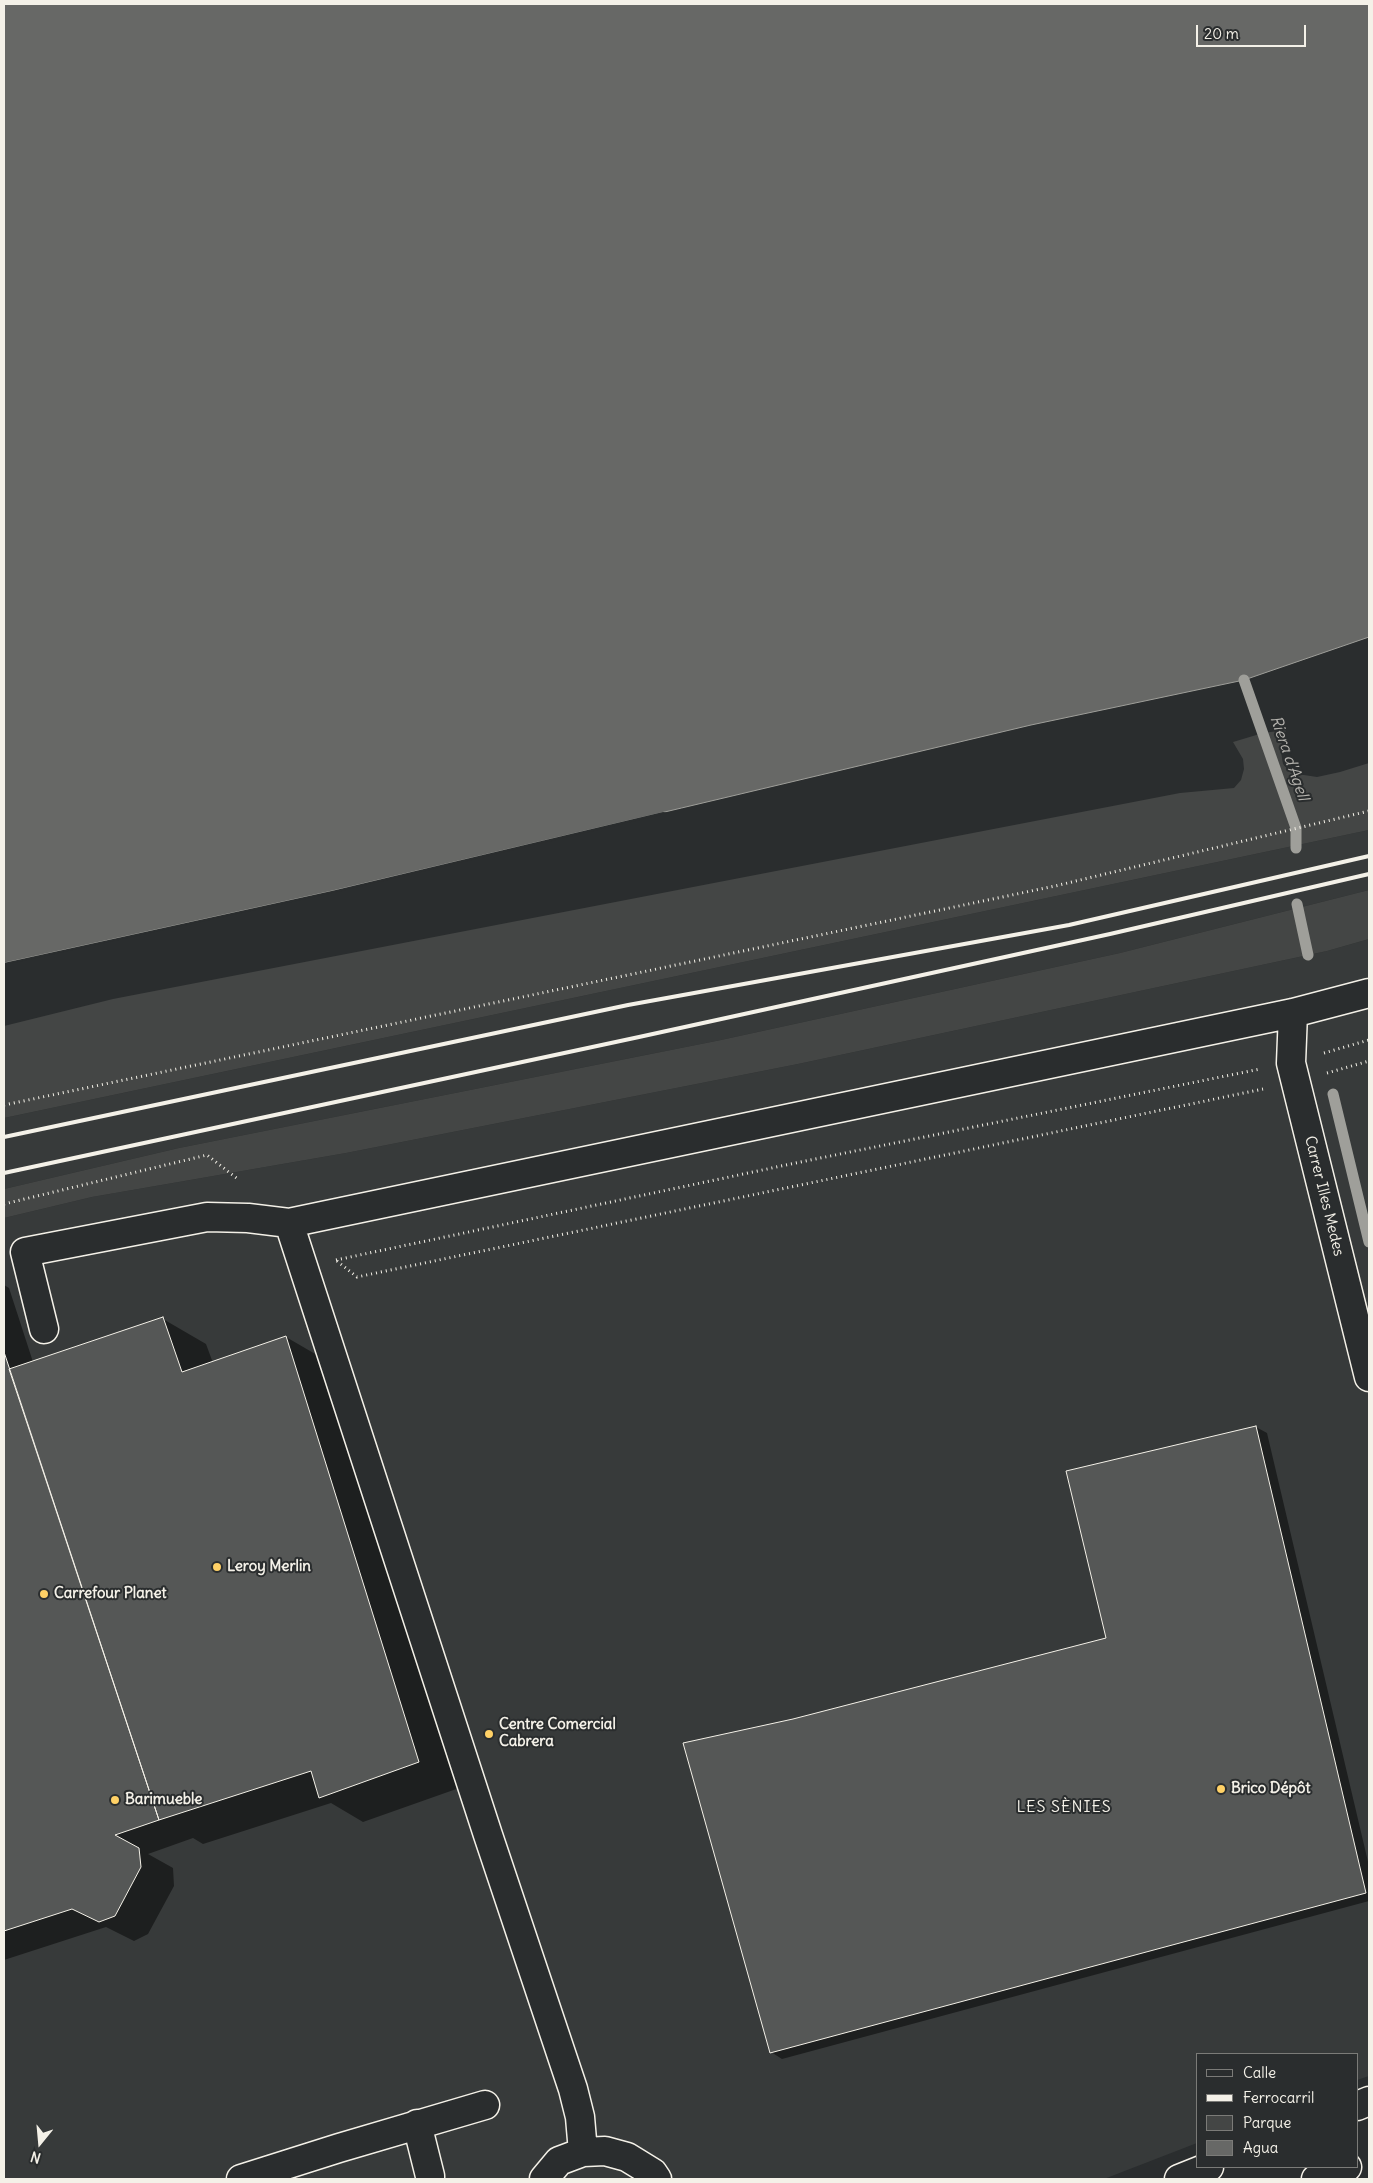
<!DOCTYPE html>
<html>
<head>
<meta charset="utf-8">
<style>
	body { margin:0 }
	#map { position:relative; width:1373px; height:2183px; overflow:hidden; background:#2a2d2e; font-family:Delius,sans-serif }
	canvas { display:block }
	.frame { position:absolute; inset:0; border:5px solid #f4f1e8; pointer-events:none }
	.legend { position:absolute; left:1196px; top:2053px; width:162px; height:115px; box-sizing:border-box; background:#2a2d2e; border:1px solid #7b7b78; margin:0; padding:6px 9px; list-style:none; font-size:15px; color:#f4f1e8 }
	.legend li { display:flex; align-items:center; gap:10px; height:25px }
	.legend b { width:25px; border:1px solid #7b7b78 }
	.north { position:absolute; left:15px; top:2118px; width:50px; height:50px; -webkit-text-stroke:4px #2a2d2e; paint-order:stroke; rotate:197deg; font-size:14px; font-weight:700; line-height:20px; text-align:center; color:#f4f1e8 }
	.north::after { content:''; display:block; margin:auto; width:18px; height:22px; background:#f4f1e8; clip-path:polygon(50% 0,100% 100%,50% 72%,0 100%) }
	.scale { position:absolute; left:1196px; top:25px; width:110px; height:22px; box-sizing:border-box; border:2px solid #f4f1e8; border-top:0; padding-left:6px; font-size:15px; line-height:18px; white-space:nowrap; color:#f4f1e8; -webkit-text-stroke:4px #2a2d2e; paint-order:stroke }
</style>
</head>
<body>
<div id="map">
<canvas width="1373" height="2183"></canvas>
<div class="frame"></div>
<ul class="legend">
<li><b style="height:6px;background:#2a2d2e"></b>Calle</li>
<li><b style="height:6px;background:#f4f1e8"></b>Ferrocarril</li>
<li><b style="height:14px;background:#444645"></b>Parque</li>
<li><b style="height:14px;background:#676866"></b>Agua</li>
</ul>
<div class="north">N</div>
<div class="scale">20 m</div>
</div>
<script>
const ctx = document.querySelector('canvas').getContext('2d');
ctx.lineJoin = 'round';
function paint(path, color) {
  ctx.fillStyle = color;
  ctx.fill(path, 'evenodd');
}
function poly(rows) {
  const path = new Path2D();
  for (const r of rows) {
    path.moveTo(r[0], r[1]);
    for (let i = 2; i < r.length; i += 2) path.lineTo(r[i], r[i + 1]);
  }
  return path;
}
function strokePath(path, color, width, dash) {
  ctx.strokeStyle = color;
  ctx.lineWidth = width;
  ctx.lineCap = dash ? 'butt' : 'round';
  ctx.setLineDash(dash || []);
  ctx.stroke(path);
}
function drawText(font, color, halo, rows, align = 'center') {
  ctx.font = font + ' Delius,sans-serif';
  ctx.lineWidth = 4;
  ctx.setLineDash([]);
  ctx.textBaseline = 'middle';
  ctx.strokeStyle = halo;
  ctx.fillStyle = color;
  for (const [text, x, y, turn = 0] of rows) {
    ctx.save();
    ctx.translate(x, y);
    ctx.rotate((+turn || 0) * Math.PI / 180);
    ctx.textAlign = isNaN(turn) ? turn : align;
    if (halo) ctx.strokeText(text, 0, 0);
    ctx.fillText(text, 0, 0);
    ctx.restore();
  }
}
const built = poly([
	[1369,830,1369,890,1120,953,721,1040,179,1148,4,1189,4,1118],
	[1369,939,1369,2076,1357,2080,1357,2054,1197,2054,1197,2143,1104,2179,4,2179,4,1218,92,1197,346,1153,798,1064,1327,951]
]);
const green = poly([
	[1286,730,1282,741,1281,752,1283,764,1291,773,1317,777,1340,772,1369,763,1369,830,4,1118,4,1026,113,999,1180,793,1234,788,1241,780,1244,769,1243,759,1233,742,1263,733],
	[1369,890,1369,939,1327,951,798,1064,346,1153,92,1197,4,1218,4,1189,179,1148,721,1040,1120,953]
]);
const water = poly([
	[4,4,1369,4,1369,637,1244,680,1031,725,332,891,4,963,4,4]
]);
const pier = poly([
	[663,812,669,813,333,893,4,965,4,963,332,891]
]);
const shadow = poly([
	[4,1285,9,1288,33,1362,163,1319,206,1344,213,1363,286,1337,329,1362,462,1787,363,1822,331,1803,203,1844,193,1838,148,1854,173,1868,174,1886,148,1934,134,1941,106,1927,4,1960],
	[1256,1427,1267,1433,1369,1866,1369,1901,782,2059,771,2052,794,1721,1107,1639,1068,1472]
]);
const stream = poly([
	[1244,680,1296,828,1296,848],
	[1297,904,1308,955],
	[1333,1094,1369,1242]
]);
const building = poly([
	[163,1317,182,1372,286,1336,419,1762,319,1798,311,1771,159,1820,9,1369,163,1317],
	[4,1352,159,1820,115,1835,139,1848,141,1867,115,1916,99,1922,72,1909,4,1931,4,1352],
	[1256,1426,1366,1893,770,2053,683,1743,793,1719,1106,1638,1066,1471,1256,1426]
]);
const path = poly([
	[1324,1053,1369,1040],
	[1327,1073,1369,1061],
	[4,1105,1055,886,1369,811],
	[4,1204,207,1155,239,1180],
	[336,1260,786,1165,1260,1069],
	[337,1261,357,1277,1263,1089]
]);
const minor = poly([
	[1293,1013,1291,1063,1369,1377],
	[289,1223,488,1835,573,2089,580,2117,583,2152],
	[44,1329,25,1252,207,1217,248,1218,289,1223,1293,1013,1369,993],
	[1357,2106,1369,2101],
	[417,2124,430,2176,430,2179],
	[241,2179,339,2148,485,2105],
	[544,2179,559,2161,583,2152,605,2151,627,2157,653,2173,657,2179],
	[1179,2179,1209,2167]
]);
const major = poly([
	[1316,2179,1347,2167]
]);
const rail = poly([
	[4,1137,628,1005,1069,925,1369,856],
	[4,1173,639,1037,1110,934,1369,874]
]);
const markers = [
	[217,1567,5,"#ffd166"],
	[44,1594,5,"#ffd166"],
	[489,1734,5,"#ffd166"],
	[1221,1789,5,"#ffd166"],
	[115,1800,5,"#ffd166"]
];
const streetNames = [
	["Carrer Illes Medes",1324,1196,76]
];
const poiNames = [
	["Leroy Merlin",227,1567],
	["Carrefour Planet",54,1594],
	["Centre Comercial",499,1725],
	["Cabrera",499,1742],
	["Brico Dépôt",1231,1789],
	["Barimueble",125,1800]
];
const waterNames = [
	["Riera d'Agell",1289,758,71]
];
const neighbourhoodNames = [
	["LES SÈNIES",1064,1807]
];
paint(built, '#373a3a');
paint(green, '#444645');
paint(water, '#676866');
strokePath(water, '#9f9f9a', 1);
paint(pier, '#2a2d2e');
paint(shadow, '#0007');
strokePath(stream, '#9f9f9a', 11);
paint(building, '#555756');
strokePath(building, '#f4f1e8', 1);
strokePath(minor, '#f4f1e8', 31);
strokePath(major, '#f4f1e8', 31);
strokePath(path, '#f4f1e8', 3, [1, 4]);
strokePath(minor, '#2a2d2e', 28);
strokePath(major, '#2a2d2e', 28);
strokePath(rail, '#f4f1e8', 4);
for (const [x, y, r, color] of markers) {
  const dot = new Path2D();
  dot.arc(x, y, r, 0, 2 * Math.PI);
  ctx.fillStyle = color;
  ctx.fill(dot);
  strokePath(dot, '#2a2d2e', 2);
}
drawText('15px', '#f4f1e8', '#2a2d2e', streetNames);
drawText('bold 15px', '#f4f1e8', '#2a2d2e', poiNames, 'left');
drawText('italic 16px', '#b5b3ae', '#2a2d2e', waterNames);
ctx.letterSpacing = '1px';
drawText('16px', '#f4f1e8', '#2a2d2e', neighbourhoodNames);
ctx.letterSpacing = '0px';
</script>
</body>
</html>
